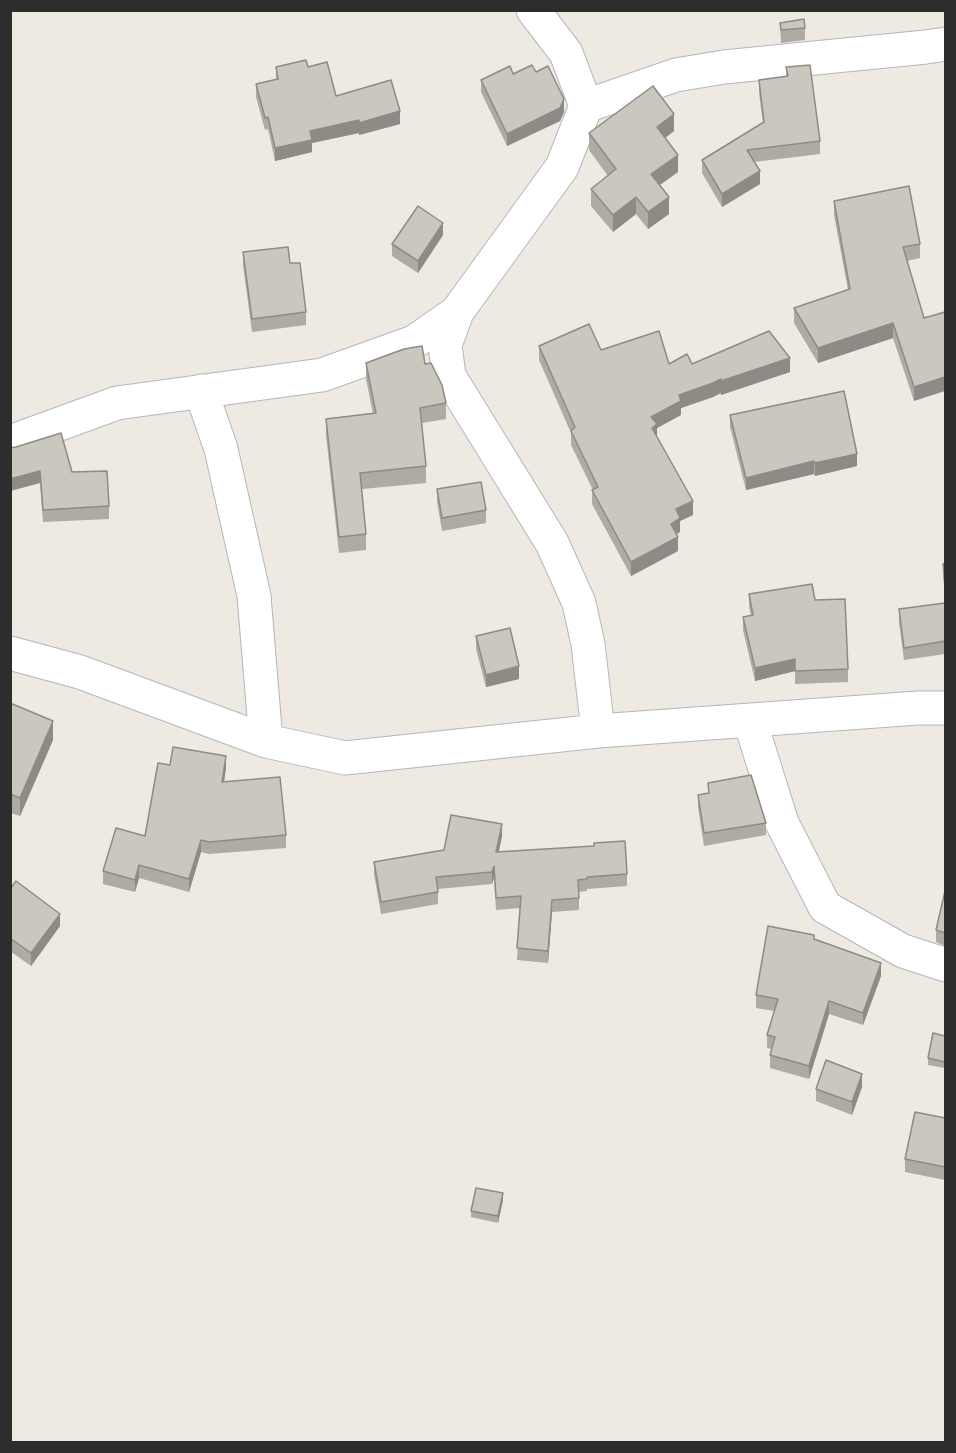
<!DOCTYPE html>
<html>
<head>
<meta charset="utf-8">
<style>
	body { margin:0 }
	#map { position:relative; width:956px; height:1453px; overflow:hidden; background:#eee9e1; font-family:"Open Sans",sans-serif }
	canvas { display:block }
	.frame { position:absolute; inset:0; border:12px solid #2d2d2d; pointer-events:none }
</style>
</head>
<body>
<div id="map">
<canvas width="956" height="1453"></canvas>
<div class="frame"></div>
</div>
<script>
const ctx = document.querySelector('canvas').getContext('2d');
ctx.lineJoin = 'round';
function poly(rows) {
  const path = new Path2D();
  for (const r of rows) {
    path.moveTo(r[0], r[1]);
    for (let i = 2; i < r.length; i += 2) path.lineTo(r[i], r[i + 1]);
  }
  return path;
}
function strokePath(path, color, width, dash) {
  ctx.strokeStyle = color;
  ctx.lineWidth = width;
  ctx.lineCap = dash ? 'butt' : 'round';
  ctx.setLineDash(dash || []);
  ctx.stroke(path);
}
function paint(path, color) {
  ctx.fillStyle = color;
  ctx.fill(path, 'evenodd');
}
const street = poly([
	[586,106,676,75,724,67,926,47,946,44],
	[457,312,445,345,449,376,552,543,579,603,588,644,598,731],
	[201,391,221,449,254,596,266,741],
	[10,442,117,403,322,375,414,342,457,312,562,167,586,106,566,53,533,10],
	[10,653,80,672,266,741,345,758,598,731,918,708,946,708],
	[750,721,782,823,825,907,903,951,946,965]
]);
const wall = poly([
	[780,23,805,28,805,40,781,43],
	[276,67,308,67,336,96,400,124,359,135,359,133,312,143,312,152,275,161,268,129,265,130,256,97,256,84,276,79],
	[786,67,820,141,820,154,754,162,760,184,722,207,702,173,702,160,763,123,759,93,759,80,786,76],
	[536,72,564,112,560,121,507,146,481,92,481,80,513,74],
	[674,131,665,138,678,172,660,185,669,214,648,229,636,214,613,232,591,206,591,189,608,176,589,150,589,133],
	[834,201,920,244,920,258,907,261,924,318,914,401,893,338,818,363,794,323,794,308,848,290,834,215],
	[443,235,418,273,392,256,392,244],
	[243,252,290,263,306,312,306,325,252,332,243,265],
	[539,346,601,350,669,364,692,364,790,372,721,395,721,393,713,397,681,408,681,415,657,428,657,436,693,515,680,521,680,532,677,534,678,551,631,576,592,504,592,490,593,490,571,445,571,433,539,360],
	[366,363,425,364,446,403,446,419,422,423,426,466,426,483,362,489,366,534,366,550,339,553,326,435,326,419,373,414,366,379],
	[730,415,857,466,815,476,814,474,746,490,730,427],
	[10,448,72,472,109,506,109,519,43,522,40,483,10,491],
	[437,489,486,510,486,523,442,531,437,502],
	[945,563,945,595,943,576,943,564],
	[749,594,815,600,848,669,848,682,795,684,795,671,755,681,743,630,743,617,751,615,749,607],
	[945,603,945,654,904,660,899,622,899,609],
	[476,636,519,679,486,687,476,649],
	[10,703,53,740,20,816,10,813],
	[170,765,226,768,224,782,286,835,286,848,209,854,201,852,189,892,139,878,135,892,103,884,103,871,145,836],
	[708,783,766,823,766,835,704,846,698,807,698,795,708,793],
	[502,836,499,852,627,874,627,886,587,889,587,891,579,892,579,910,552,912,548,963,517,960,520,908,496,910,494,878,492,884,438,889,438,904,381,914,374,874,374,862,444,850],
	[10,889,60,926,31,966,10,951],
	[945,891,945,946,936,942,936,930],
	[814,939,881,976,863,1025,829,1014,809,1079,770,1068,770,1055,772,1049,767,1048,767,1035,774,1011,756,1008,756,995],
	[945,1036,945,1068,928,1065,928,1058],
	[862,1087,852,1115,816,1101,816,1089],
	[945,1118,945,1180,905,1172,905,1159],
	[503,1200,498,1223,471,1217,471,1211]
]);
const shadedWall = poly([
	[564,99,564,112,560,121,507,146,507,134],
	[400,111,400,124,359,135,359,123],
	[674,114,674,131,657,144,657,127],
	[359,120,359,133,312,143,312,152,275,161,275,148,310,131],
	[678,155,678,172,651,191,651,174],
	[760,171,760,184,722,207,722,194],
	[636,197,636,214,613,232,613,215],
	[669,197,669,214,648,229,648,212],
	[443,223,443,235,418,273,418,261],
	[893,323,893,338,818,363,818,348],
	[790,358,790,372,721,395,721,381],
	[945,377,945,391,914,401,914,387],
	[721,379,721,393,713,397,681,408,681,415,657,428,657,438,651,431,651,417,679,395],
	[857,454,857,466,815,476,815,463],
	[814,461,814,474,746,490,746,478],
	[40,471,40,483,10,491,10,479],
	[693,501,693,515,680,521,680,532,671,537,671,524,676,509],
	[678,537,678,551,631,576,631,562],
	[795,659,795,671,755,681,755,668],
	[519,666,519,679,486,687,486,675],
	[53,721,53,740,20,816,20,798],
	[226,756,226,768,222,795,222,782],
	[502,824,502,836,496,864,496,852],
	[201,840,201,852,189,892,189,879],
	[139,865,139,878,135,892,135,880],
	[494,866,494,878,492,884,492,872],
	[552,900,552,912,548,963,548,951],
	[60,914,60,926,31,966,31,953],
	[881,963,881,976,863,1025,863,1013],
	[829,1001,829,1014,809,1079,809,1066],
	[862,1074,862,1087,852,1115,852,1102],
	[503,1193,503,1200,498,1223,498,1216]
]);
const building = poly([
	[804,19,805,28,781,30,780,23,804,19],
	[306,60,308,67,327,62,336,96,391,80,400,111,359,123,359,120,310,131,312,140,275,148,268,117,265,118,256,84,278,79,276,67,306,60],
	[532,65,536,72,548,66,564,99,560,108,507,134,481,80,510,66,513,74,532,65],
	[810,65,820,141,747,150,760,171,722,194,702,160,764,122,759,80,788,76,786,67,810,65],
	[653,86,674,114,657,127,678,155,651,174,669,197,648,212,636,197,613,215,591,189,616,169,589,133,653,86],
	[909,186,920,244,903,247,924,318,945,312,945,377,914,387,893,323,818,348,794,308,850,289,834,201,909,186],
	[418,206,443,223,418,261,392,244,418,206],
	[288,247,290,263,300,263,306,312,252,319,243,252,288,247],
	[589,324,601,350,659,331,669,364,687,354,692,364,769,331,790,358,721,381,721,379,713,383,679,395,681,401,651,417,657,424,652,428,693,501,676,509,680,518,671,524,678,537,631,562,592,490,598,487,571,431,575,427,539,346,589,324],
	[422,346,425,364,431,363,442,385,446,403,420,408,426,466,360,473,366,534,339,537,326,419,376,413,366,363,404,349,422,346],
	[844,391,857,454,815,463,814,461,746,478,730,415,844,391],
	[61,433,72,472,107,471,109,506,43,510,40,471,10,479,10,448,16,447,61,433],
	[481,482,486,510,442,518,437,489,481,482],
	[945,563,945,583,943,564,945,563],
	[812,584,815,600,845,599,848,669,795,671,795,659,755,668,743,617,753,615,749,594,812,584],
	[945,603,945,641,904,648,899,609,945,603],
	[510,628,519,666,486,675,476,636,510,628],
	[10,703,53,721,20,798,10,794,10,703],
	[173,747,226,756,222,782,280,777,286,835,209,842,201,840,189,879,139,865,135,880,103,871,116,828,145,836,158,763,170,765,173,747],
	[751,775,766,823,704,833,698,795,709,793,708,783,751,775],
	[451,815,502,824,496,852,594,846,594,843,625,841,627,874,587,877,587,879,578,880,579,898,552,900,548,951,517,948,521,896,496,898,494,866,492,872,436,877,438,892,381,902,374,862,444,850,451,815],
	[16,881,60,914,31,953,10,938,10,889,16,881],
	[945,891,945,933,936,930,945,891],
	[768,926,814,935,814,939,881,963,863,1013,829,1001,809,1066,770,1055,775,1037,767,1035,778,999,756,995,768,926],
	[933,1033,945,1036,945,1062,928,1058,933,1033],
	[826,1060,862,1074,852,1102,816,1089,826,1060],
	[915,1112,945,1118,945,1167,905,1159,915,1112],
	[476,1188,503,1193,498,1216,471,1211,476,1188]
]);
strokePath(street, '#b4b6c0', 35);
strokePath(street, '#fff', 33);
paint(wall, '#aeaba4');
paint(shadedWall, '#8d8b86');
paint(building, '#cac7bf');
strokePath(building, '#8d8b86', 1.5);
</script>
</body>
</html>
